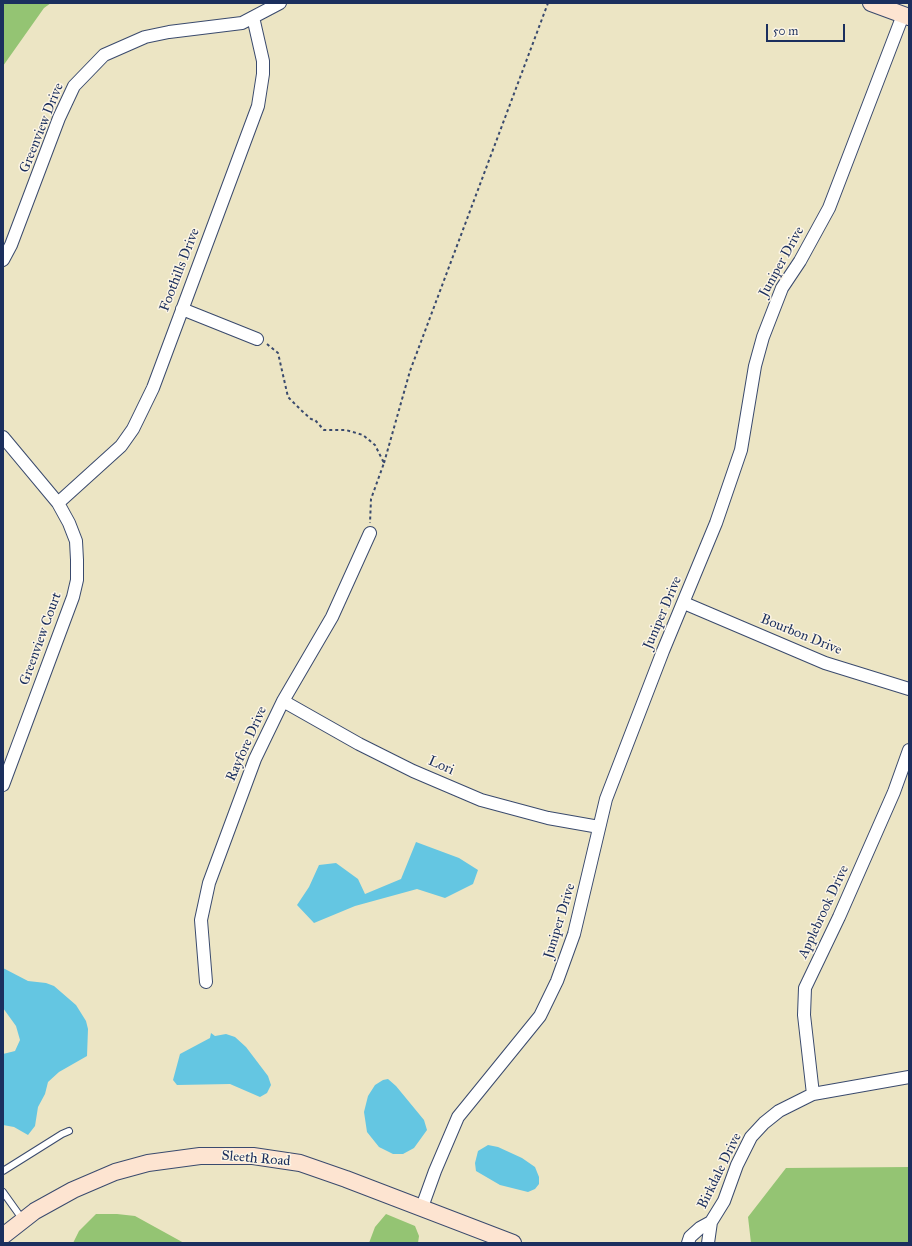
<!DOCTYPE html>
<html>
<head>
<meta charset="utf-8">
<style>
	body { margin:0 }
	#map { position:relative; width:912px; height:1246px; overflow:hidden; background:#ece5c4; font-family:"IM FELL Great Primer",serif }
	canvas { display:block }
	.frame { position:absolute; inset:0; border:4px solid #1b2f5e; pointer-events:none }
	.scale { position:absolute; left:766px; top:24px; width:79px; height:18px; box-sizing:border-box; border:2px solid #1b2f5e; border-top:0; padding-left:5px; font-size:12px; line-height:14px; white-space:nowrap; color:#1b2f5e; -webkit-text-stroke:3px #fcf5e5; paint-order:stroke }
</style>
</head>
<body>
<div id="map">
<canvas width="912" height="1246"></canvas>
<div class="frame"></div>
<div class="scale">50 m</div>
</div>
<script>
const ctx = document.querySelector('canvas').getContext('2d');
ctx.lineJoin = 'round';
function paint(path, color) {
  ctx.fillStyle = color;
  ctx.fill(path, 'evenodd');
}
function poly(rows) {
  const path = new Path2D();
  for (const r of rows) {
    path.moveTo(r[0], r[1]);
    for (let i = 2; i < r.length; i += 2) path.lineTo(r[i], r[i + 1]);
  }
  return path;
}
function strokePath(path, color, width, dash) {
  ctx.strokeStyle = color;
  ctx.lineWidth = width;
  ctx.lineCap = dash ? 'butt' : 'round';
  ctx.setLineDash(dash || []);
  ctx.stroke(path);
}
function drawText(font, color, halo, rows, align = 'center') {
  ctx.font = font + ' "IM FELL Great Primer",serif';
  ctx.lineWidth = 3;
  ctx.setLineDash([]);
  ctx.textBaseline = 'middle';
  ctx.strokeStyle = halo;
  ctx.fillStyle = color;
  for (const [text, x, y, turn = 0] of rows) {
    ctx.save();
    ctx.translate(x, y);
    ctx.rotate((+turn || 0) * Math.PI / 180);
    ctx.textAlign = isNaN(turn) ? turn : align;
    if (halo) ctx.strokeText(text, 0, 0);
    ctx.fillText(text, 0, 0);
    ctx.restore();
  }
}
const green = poly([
	[3,3,51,3,44,8,3,66],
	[909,1167,909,1243,751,1243,748,1217,786,1168],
	[96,1214,117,1214,135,1216,184,1243,73,1243,79,1231],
	[386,1214,415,1226,419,1236,418,1243,369,1243,375,1227]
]);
const water = poly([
	[416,842,459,858,478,870,473,884,445,898,417,889,355,906,314,923,297,905,309,887,319,865,336,863,358,879,365,894,401,879],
	[3,968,28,981,46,983,54,986,76,1005,86,1021,88,1029,87,1056,59,1072,48,1082,45,1094,38,1107,35,1126,28,1135,14,1127,3,1125,3,1054,15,1051,20,1040,16,1026,3,1008],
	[211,1033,215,1036,226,1034,235,1037,246,1047,268,1076,271,1085,267,1093,260,1097,230,1084,177,1085,173,1080,180,1054,210,1038],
	[388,1079,396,1086,424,1120,427,1130,414,1148,403,1154,393,1154,379,1147,367,1132,364,1112,368,1096,375,1085,383,1080],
	[488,1145,498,1147,522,1158,535,1167,539,1177,539,1184,535,1189,528,1192,500,1185,476,1171,475,1163,478,1151]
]);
const path = poly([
	[267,344,278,353,288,397,302,411,311,419,315,420,324,430,346,430,363,435,375,445,384,463,371,499,370,523],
	[384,463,410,371,548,3]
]);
const lane = poly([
	[3,1171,62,1134,69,1131],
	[3,1192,23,1220]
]);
const street = poly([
	[3,260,11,245,59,118,74,86,104,55,145,37,169,32,242,23,280,3],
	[182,309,257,339],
	[3,437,58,503,69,523,76,541,77,560,77,580,73,597,3,785],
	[58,503,121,446,133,429,153,388,258,106,263,74,263,61,253,17],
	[684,603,825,663,909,689],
	[283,701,359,744,413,771,481,800,548,818,599,827],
	[206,982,201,920,209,883,255,759,283,701,332,617,370,533],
	[813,1094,804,1015,805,988,839,917,894,792,909,750],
	[422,1207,435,1171,458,1117,540,1016,557,981,574,934,606,799,663,651,716,523,741,450,755,366,763,337,782,288,800,261,829,208,903,15],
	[688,1243,690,1237,700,1228,711,1222],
	[708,1243,711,1222,724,1201,737,1165,751,1137,764,1123,779,1111,813,1094,909,1077]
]);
const secondary = poly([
	[871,3,909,17],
	[3,1236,35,1211,73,1190,115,1172,148,1163,200,1156,253,1156,300,1163,346,1179,513,1243]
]);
const streetNames = [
	["Greenview Drive",42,128,-68],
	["Juniper Drive",782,262,-61],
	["Foothills Drive",180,270,-69],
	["Juniper Drive",663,613,-67],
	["Bourbon Drive",801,635,22],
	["Greenview Court",41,639,-70],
	["Rayfore Drive",247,744,-66],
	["Lori",441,766,24],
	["Applebrook Drive",824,912,-65],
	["Juniper Drive",560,921,-73],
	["Sleeth Road",256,1159,5],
	["Birkdale Drive",720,1171,-64]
];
paint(green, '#94c473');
paint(water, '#64c6e2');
strokePath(lane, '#3a4a6d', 8);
strokePath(street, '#3a4a6d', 14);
strokePath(secondary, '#3a4a6d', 18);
strokePath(path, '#3a4a6d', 2, [3, 3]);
strokePath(lane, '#fff', 6);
strokePath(street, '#fff', 12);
strokePath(secondary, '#fde4d1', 16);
drawText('14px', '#1b2f5e', '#fcf5e5', streetNames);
</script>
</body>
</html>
